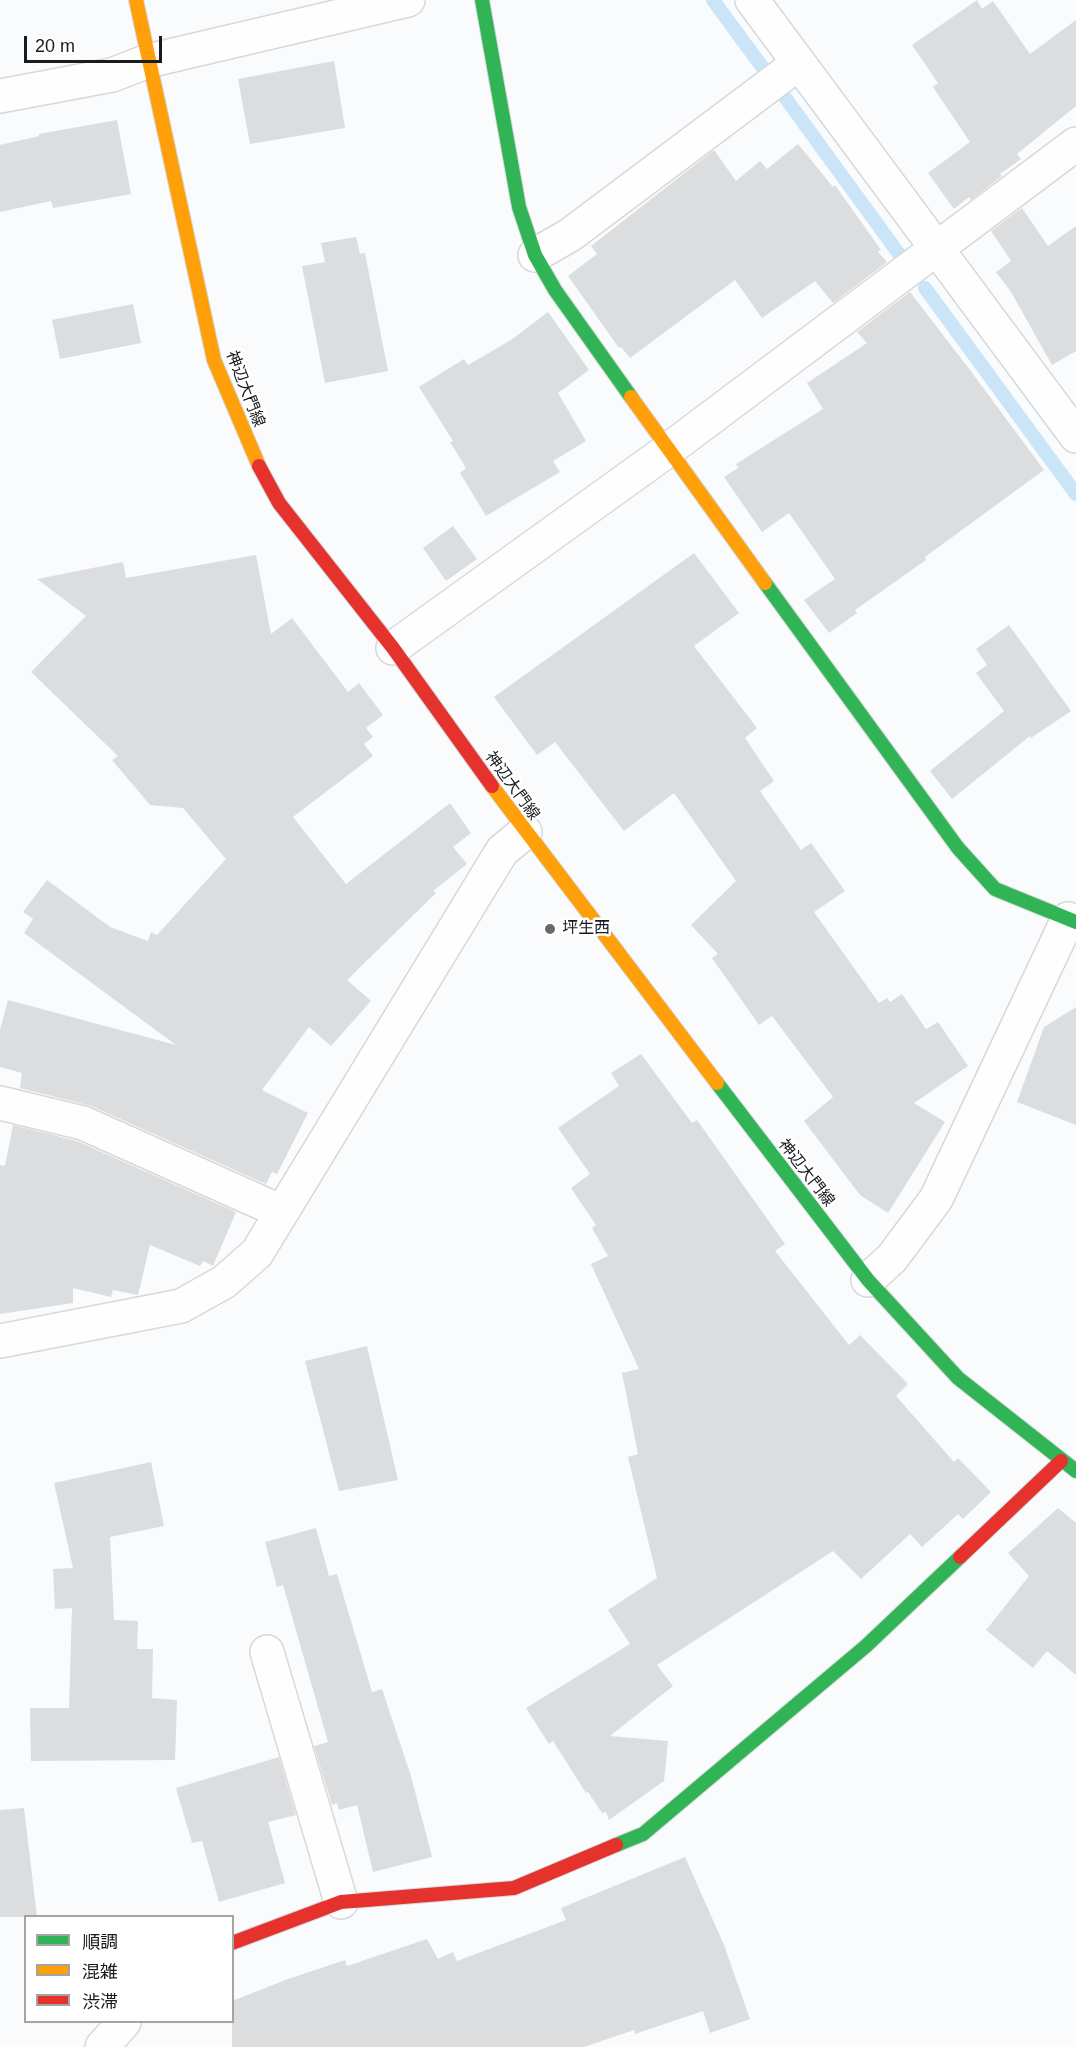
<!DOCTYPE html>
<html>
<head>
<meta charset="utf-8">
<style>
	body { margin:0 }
	#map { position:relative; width:1076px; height:2047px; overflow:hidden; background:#f9fbfd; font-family:Helvetica,"Noto Sans JP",sans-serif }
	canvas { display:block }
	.legend { position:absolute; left:24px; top:1915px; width:210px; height:108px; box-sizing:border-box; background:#fff; border:2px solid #a3a4a5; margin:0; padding:8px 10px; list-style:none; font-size:18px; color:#1a1b1d }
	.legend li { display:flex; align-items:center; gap:12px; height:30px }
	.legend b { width:30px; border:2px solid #a3a4a5 }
	.scale { position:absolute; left:24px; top:36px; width:138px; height:27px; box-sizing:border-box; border:3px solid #1a1b1d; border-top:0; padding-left:8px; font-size:18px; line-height:21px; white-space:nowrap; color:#1a1b1d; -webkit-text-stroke:4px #fff; paint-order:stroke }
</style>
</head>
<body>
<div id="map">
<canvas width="1076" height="2047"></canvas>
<ul class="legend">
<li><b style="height:8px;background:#30b455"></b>順調</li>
<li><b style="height:8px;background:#ff9f0a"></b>混雑</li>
<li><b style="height:8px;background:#e5322d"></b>渋滞</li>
</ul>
<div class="scale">20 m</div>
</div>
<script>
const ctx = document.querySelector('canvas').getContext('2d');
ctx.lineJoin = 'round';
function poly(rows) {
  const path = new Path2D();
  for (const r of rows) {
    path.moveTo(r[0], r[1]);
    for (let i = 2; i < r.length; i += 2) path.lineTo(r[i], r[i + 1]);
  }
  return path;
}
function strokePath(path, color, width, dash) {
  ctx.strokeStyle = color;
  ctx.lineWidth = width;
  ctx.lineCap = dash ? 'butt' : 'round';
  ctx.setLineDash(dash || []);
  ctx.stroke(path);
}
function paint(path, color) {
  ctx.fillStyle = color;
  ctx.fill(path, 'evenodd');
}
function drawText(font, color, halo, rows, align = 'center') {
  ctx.font = font + ' Helvetica,"Noto Sans JP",sans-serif';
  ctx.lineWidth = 5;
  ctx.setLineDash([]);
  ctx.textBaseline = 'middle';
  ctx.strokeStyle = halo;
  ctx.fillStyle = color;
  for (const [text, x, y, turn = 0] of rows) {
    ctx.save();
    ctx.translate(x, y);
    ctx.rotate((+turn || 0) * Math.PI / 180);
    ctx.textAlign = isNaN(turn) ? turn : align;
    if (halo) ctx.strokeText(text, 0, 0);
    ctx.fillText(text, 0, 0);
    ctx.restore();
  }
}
const stream = poly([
	[713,0,763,68],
	[784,96,899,254],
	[925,288,1076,494]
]);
const building = poly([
	[977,0,982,9,993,1,1030,54,1076,20,1076,106,1017,154,1021,159,1000,174,1002,176,971,200,969,197,954,209,928,173,970,142,933,87,938,83,912,45],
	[334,61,345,128,250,144,238,79],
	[117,120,131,194,53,208,51,201,0,212,0,145,39,136,39,134],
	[798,144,833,187,835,185,881,250,878,252,887,262,833,303,815,281,762,318,735,280,630,358,621,347,619,348,568,276,597,254,591,246,714,150,736,181,760,161,767,169],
	[1022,208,1048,246,1076,226,1076,351,1052,365,1011,292,996,272,1011,261,991,231],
	[356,237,360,254,365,253,388,371,325,383,302,266,325,262,321,243],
	[910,292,973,374,1044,470,925,557,926,560,855,610,857,613,829,633,804,600,835,579,789,513,762,532,724,477,738,468,736,464,823,409,807,383,867,343,857,332],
	[133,304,141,343,60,359,52,320],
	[548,312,589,370,558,393,586,441,553,461,560,472,486,516,460,473,466,468,450,442,453,441,419,387,464,359,468,365,511,340],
	[453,526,477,559,446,581,423,548],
	[694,553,739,613,694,646,757,728,745,738,774,781,760,791,801,850,811,843,845,891,814,912,879,1003,887,998,890,1002,902,994,926,1029,938,1022,968,1066,914,1103,945,1122,888,1213,860,1195,804,1121,833,1097,772,1016,759,1025,712,958,718,954,691,925,736,881,674,793,624,831,555,742,537,755,494,697],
	[256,555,271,634,292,618,348,692,359,683,383,715,366,728,373,737,364,744,373,756,293,817,346,884,450,803,471,833,453,847,467,864,433,891,436,893,347,980,371,1001,331,1046,309,1027,262,1090,308,1113,277,1174,272,1172,266,1184,91,1106,20,1088,22,1073,0,1067,0,1030,8,1000,176,1045,24,933,33,919,23,912,47,880,110,927,148,941,151,932,157,935,226,859,183,808,150,805,112,760,118,756,31,672,86,616,37,579,123,562,126,578],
	[1009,625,1071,711,1031,738,1030,736,952,799,930,771,1004,711,976,673,987,665,976,649],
	[1076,1007,1076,1125,1017,1102,1044,1027],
	[641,1054,692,1123,697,1120,785,1244,775,1251,849,1345,860,1335,908,1384,896,1396,954,1462,958,1458,991,1492,963,1519,958,1514,922,1547,910,1534,861,1579,833,1551,657,1665,673,1686,610,1736,668,1741,664,1781,609,1820,606,1812,602,1813,588,1792,586,1793,553,1741,549,1744,526,1708,630,1644,608,1610,657,1578,628,1457,638,1454,622,1373,639,1369,591,1264,608,1256,592,1228,596,1225,571,1188,590,1174,558,1128,619,1086,611,1073],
	[13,1125,77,1141,236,1212,213,1266,203,1261,200,1266,150,1245,138,1295,113,1290,111,1297,73,1288,73,1303,0,1314,0,1165,5,1166],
	[367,1346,398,1480,339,1491,305,1361],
	[151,1462,164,1526,110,1537,114,1620,138,1621,137,1649,153,1649,152,1698,177,1700,175,1760,31,1761,30,1708,69,1708,72,1608,55,1609,53,1569,73,1568,54,1483],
	[1058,1508,1076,1523,1076,1675,1047,1651,1033,1668,986,1630,1029,1576,1008,1553],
	[316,1528,329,1576,337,1574,372,1692,382,1689,411,1776,432,1857,373,1872,357,1805,339,1810,337,1803,332,1805,314,1746,328,1742,283,1585,277,1587,265,1542],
	[279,1757,296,1815,268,1822,285,1883,219,1902,202,1841,192,1843,176,1788],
	[24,1808,37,1917,0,1917,0,1810],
	[685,1857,724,1945,750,2019,710,2033,703,2011,635,2034,634,2030,584,2047,232,2047,232,2001,288,1979,345,1960,347,1966,427,1939,438,1959,453,1952,457,1961,566,1920,561,1908]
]);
const street = poly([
	[752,0,1076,436],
	[0,96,112,75,148,61,408,0],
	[535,255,570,235,799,63],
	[393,648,668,450,1076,144],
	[0,1103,83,1123,282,1212],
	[868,1280,892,1258,936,1199,1068,919],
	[0,1341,181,1306,224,1282,257,1253,502,851,525,832],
	[267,1652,341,1902],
	[102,2047,124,2022]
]);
const fast = poly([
	[482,0,519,207,535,255,555,290,631,397],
	[765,583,958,848,995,889,1076,922],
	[717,1083,868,1280,958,1378,1076,1471],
	[616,1845,643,1834,866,1646,960,1557]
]);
const slow = poly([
	[136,0,214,360,259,466],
	[631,397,765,583],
	[492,786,717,1083]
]);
const jam = poly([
	[259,466,279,503,393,648,492,786],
	[960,1557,1061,1461],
	[232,1943,341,1902,514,1888,616,1845]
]);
const markers = [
	[550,929,6,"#68696b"]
];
const streetNames = [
	["神辺大門線",245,389,69],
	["神辺大門線",512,786,54],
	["神辺大門線",806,1173,52]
];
const poiNames = [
	["坪生西",562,929]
];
strokePath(stream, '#c9e5f7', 14);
paint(building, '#dcdddf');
strokePath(street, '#d6d8da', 36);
strokePath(fast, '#d6d8da', 16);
strokePath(slow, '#d6d8da', 16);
strokePath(jam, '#d6d8da', 16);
strokePath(street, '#fefeff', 33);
strokePath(fast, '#30b455', 14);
strokePath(slow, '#ff9f0a', 14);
strokePath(jam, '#e5322d', 14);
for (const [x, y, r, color] of markers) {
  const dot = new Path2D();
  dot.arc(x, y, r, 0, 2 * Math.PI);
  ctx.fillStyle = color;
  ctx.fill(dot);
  strokePath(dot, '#fff', 2);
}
drawText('16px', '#1a1b1d', '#fff', streetNames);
drawText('16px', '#1a1b1d', '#fff', poiNames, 'left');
</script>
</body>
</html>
